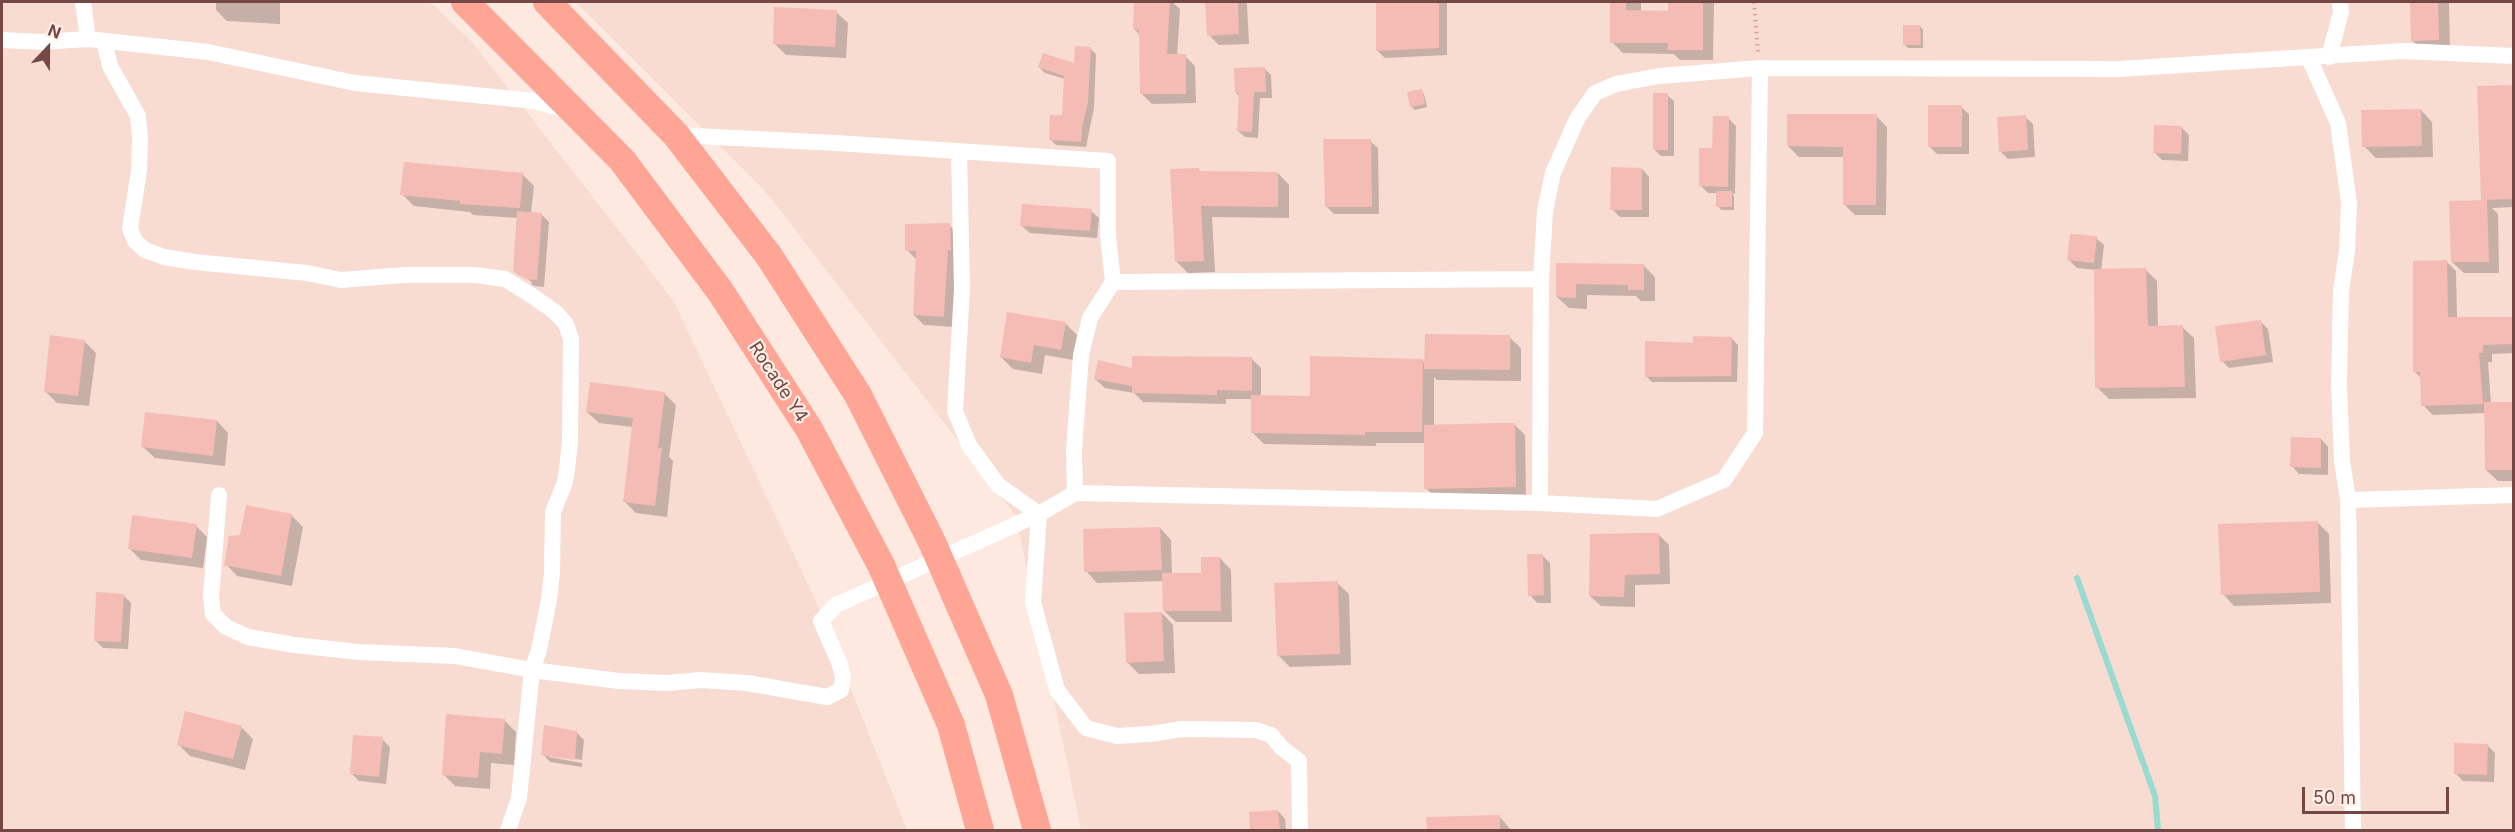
<!DOCTYPE html>
<html>
<head>
<meta charset="utf-8">
<style>
	body { margin:0 }
	#map { position:relative; width:2515px; height:832px; overflow:hidden; background:#fee9e0; font-family:Inter,sans-serif }
	canvas { display:block }
	.frame { position:absolute; inset:0; border:3px solid #764845; pointer-events:none }
	.north { position:absolute; left:18px; top:18px; width:60px; height:60px; -webkit-text-stroke:4px #ffefe7; paint-order:stroke; rotate:22deg; font-size:16px; font-weight:700; line-height:24px; text-align:center; color:#764845 }
	.north::after { content:''; display:block; margin:auto; width:21px; height:27px; background:#764845; clip-path:polygon(50% 0,100% 100%,50% 72%,0 100%) }
	.scale { position:absolute; left:2302px; top:787px; width:147px; height:27px; box-sizing:border-box; border:3px solid #764845; border-top:0; padding-left:8px; font-size:18px; line-height:21px; white-space:nowrap; color:#764845; -webkit-text-stroke:4px #ffefe7; paint-order:stroke }
</style>
</head>
<body>
<div id="map">
<canvas width="2515" height="832"></canvas>
<div class="frame"></div>
<div class="north">N</div>
<div class="scale">50 m</div>
</div>
<script>
const ctx = document.querySelector('canvas').getContext('2d');
ctx.lineJoin = 'round';
function paint(path, color) {
  ctx.fillStyle = color;
  ctx.fill(path, 'evenodd');
}
function poly(rows) {
  const path = new Path2D();
  for (const r of rows) {
    path.moveTo(r[0], r[1]);
    for (let i = 2; i < r.length; i += 2) path.lineTo(r[i], r[i + 1]);
  }
  return path;
}
function strokePath(path, color, width, dash) {
  ctx.strokeStyle = color;
  ctx.lineWidth = width;
  ctx.lineCap = dash ? 'butt' : 'round';
  ctx.setLineDash(dash || []);
  ctx.stroke(path);
}
function drawText(font, color, halo, rows, align = 'center') {
  ctx.font = font + ' Inter,sans-serif';
  ctx.lineWidth = 4.5;
  ctx.setLineDash([]);
  ctx.textBaseline = 'middle';
  ctx.strokeStyle = halo;
  ctx.fillStyle = color;
  for (const [text, x, y, turn = 0] of rows) {
    ctx.save();
    ctx.translate(x, y);
    ctx.rotate((+turn || 0) * Math.PI / 180);
    ctx.textAlign = isNaN(turn) ? turn : align;
    if (halo) ctx.strokeText(text, 0, 0);
    ctx.fillText(text, 0, 0);
    ctx.restore();
  }
}
const residential = poly([
	[2,2,430,2,473,43,673,300,815,599,907,830,2,830],
	[576,2,2513,2,2513,830,1081,830,1016,516,766,192]
]);
const shadow = poly([
	[216,2,280,2,280,24,227,21,216,10],
	[1135,2,1172,2,1180,9,1177,56,1185,56,1195,66,1196,103,1152,104,1142,94,1141,36,1134,29],
	[1207,2,1245,2,1247,4,1249,44,1219,45,1209,35],
	[1378,2,1447,2,1447,55,1385,58,1377,50],
	[1612,2,1641,2,1641,12,1669,12,1669,2,1714,2,1713,60,1680,60,1674,54,1623,53,1612,42],
	[2412,2,2449,2,2450,51,2424,52,2412,40],
	[836,12,848,23,846,58,786,55,774,43],
	[1920,26,1923,30,1923,48,1908,48,1905,45],
	[1090,48,1096,54,1094,108,1086,147,1056,145,1051,140,1063,117,1065,79,1045,73,1039,67,1075,65],
	[1264,68,1271,75,1272,98,1260,98,1258,138,1245,137,1238,131,1240,96,1236,93],
	[2514,87,2514,207,2492,208,2498,214,2499,273,2464,273,2452,262,2485,202,2482,199],
	[1421,91,1424,94,1427,107,1415,110,1411,106],
	[1667,95,1674,101,1674,156,1661,156,1654,149],
	[1961,107,1969,114,1969,154,1937,154,1929,146],
	[2421,110,2432,122,2433,157,2376,158,2364,146],
	[1876,116,1887,127,1886,215,1855,215,1844,204,1844,157,1799,157,1788,146],
	[2025,117,2033,124,2035,157,2008,159,2000,151],
	[1728,118,1736,126,1735,194,1732,193,1734,196,1734,210,1721,210,1718,206,1718,193,1708,193,1700,185],
	[2181,127,2189,135,2188,161,2162,160,2154,152],
	[1370,141,1378,148,1379,214,1334,214,1326,206],
	[1198,169,1201,172,1278,173,1289,185,1289,218,1212,217,1215,272,1188,273,1176,261],
	[1642,169,1649,177,1649,217,1620,217,1612,209],
	[522,174,534,186,531,213,541,214,549,222,544,287,534,286,531,284,532,282,520,274,520,276,514,271,518,218,473,215,470,212,414,206,402,194],
	[1091,211,1099,218,1097,238,1030,233,1022,226],
	[949,225,959,235,954,327,924,325,914,315,917,260,907,250],
	[2096,238,2104,245,2101,271,2146,270,2157,281,2158,327,2182,327,2194,338,2196,398,2109,399,2097,387,2096,270,2077,268,2069,260],
	[2446,261,2456,271,2457,318,2514,318,2514,353,2492,354,2492,362,2488,362,2491,403,2514,403,2514,481,2498,481,2486,470,2486,413,2433,415,2423,405,2422,379,2415,372],
	[1558,264,1643,265,1655,277,1655,301,1641,301,1636,296,1587,295,1587,309,1569,308,1557,297],
	[2260,321,2268,329,2273,362,2229,368,2222,361],
	[1065,323,1077,335,1073,360,1045,355,1042,374,1013,369,1001,357],
	[1509,337,1521,348,1521,381,1437,380,1434,377,1434,426,1514,424,1525,435,1526,497,1437,499,1426,488,1425,443,1376,443,1376,446,1264,444,1252,432,1253,399,1226,399,1226,404,1143,402,1134,393,1105,388,1095,379,1134,370,1252,359,1261,368,1261,397,1311,397,1423,361,1426,364],
	[1732,339,1738,345,1737,382,1652,382,1646,376,1695,345],
	[84,341,96,353,89,406,57,403,45,391],
	[664,393,676,405,669,457,673,461,667,517,636,513,625,502,633,427,599,423,587,412],
	[217,421,228,433,225,466,155,458,143,447],
	[2321,439,2328,447,2328,475,2299,474,2292,466],
	[247,507,292,516,303,527,292,586,237,576,226,564,241,537],
	[2317,522,2329,534,2331,603,2234,606,2223,594],
	[196,526,207,537,203,568,141,560,129,548],
	[1160,528,1171,540,1172,575,1203,575,1220,558,1231,570,1232,622,1176,622,1164,611,1164,581,1097,583,1086,571],
	[1658,534,1669,545,1670,584,1635,585,1635,607,1601,606,1590,596],
	[1542,555,1550,563,1551,603,1537,603,1530,595],
	[1337,583,1349,594,1351,665,1290,667,1278,655],
	[123,595,131,603,128,649,103,648,95,640],
	[1162,613,1173,625,1175,673,1139,674,1127,662],
	[504,720,516,732,514,765,491,763,490,789,455,786,443,774],
	[241,727,253,739,245,770,190,756,178,744],
	[576,732,584,740,582,760,549,754,549,757,582,763,582,760,582,767,550,762,543,754],
	[382,739,390,747,386,784,359,781,351,773],
	[2487,745,2495,753,2494,782,2463,781,2455,773],
	[1278,811,1285,819,1286,830,1252,830],
	[1499,816,1511,830,1444,830]
]);
const stream = poly([
	[2077,578,2155,796,2158,830]
]);
const building = poly([
	[1134,2,1170,2,1167,54,1186,54,1186,94,1140,94,1139,30,1133,29],
	[1205,2,1238,2,1239,34,1207,36],
	[1376,2,1439,2,1439,48,1376,51],
	[1610,2,1626,2,1626,10,1668,11,1668,2,1703,2,1703,50,1667,50,1668,43,1610,43],
	[2410,2,2438,2,2439,40,2411,41],
	[774,7,837,10,835,47,773,44],
	[1903,25,1920,25,1921,45,1903,45],
	[1075,46,1091,47,1088,102,1082,128,1081,142,1049,140,1050,115,1062,115,1064,76,1038,67,1043,53,1074,63],
	[1265,67,1266,92,1254,92,1252,132,1237,131,1239,93,1235,93,1234,68],
	[2514,85,2514,199,2481,200,2477,86],
	[1422,89,1425,104,1410,107,1407,92],
	[1653,93,1668,93,1668,150,1653,150],
	[1928,105,1962,105,1962,147,1928,147],
	[2421,109,2422,146,2362,147,2361,110],
	[1787,114,1877,114,1876,205,1843,205,1843,147,1787,146],
	[2026,115,2028,150,1999,152,1997,117],
	[1713,116,1729,116,1728,187,1699,186,1699,148,1712,148],
	[2154,125,2182,126,2181,154,2153,153],
	[1323,139,1371,139,1372,207,1325,207],
	[404,162,523,173,520,208,460,204,460,201,400,195],
	[1611,167,1642,168,1642,210,1610,210],
	[1199,168,1199,171,1278,172,1278,207,1201,206,1204,261,1175,262,1170,169],
	[1716,191,1732,191,1732,207,1716,207],
	[2487,200,2489,262,2451,262,2449,201],
	[1022,204,1092,209,1090,231,1020,226],
	[517,211,542,213,537,280,525,279,513,271],
	[950,223,951,250,948,250,944,317,913,315,916,251,905,251,905,224],
	[2070,234,2097,236,2094,263,2067,260],
	[2447,260,2448,317,2514,317,2514,344,2483,345,2483,353,2479,353,2483,404,2421,406,2420,372,2413,372,2413,261],
	[1556,263,1644,264,1644,290,1628,290,1628,285,1576,284,1576,298,1556,297],
	[2146,268,2148,326,2183,325,2185,387,2095,388,2094,269],
	[1007,312,1066,322,1061,350,1034,345,1031,363,1000,357],
	[2261,320,2266,355,2220,362,2215,326],
	[1425,334,1510,335,1510,370,1424,369],
	[50,335,85,340,78,396,44,392],
	[1693,336,1732,337,1731,376,1645,377,1645,341,1693,343],
	[1132,356,1252,357,1252,391,1217,390,1217,395,1132,393,1132,386,1094,379,1098,360,1132,368],
	[1310,356,1423,359,1422,432,1365,432,1365,435,1251,433,1251,395,1310,396],
	[590,382,665,392,658,448,662,448,655,506,623,502,633,418,586,412],
	[2484,402,2514,402,2514,470,2485,470],
	[145,412,217,420,213,456,141,447],
	[1496,423,1515,423,1516,487,1424,489,1424,425],
	[2291,437,2321,438,2321,468,2290,467],
	[246,505,292,514,281,576,224,565,229,536,240,535],
	[132,515,197,524,192,558,128,549],
	[2318,521,2320,592,2221,595,2218,524],
	[1160,527,1162,570,1084,572,1083,529],
	[1642,533,1659,533,1660,574,1625,575,1624,597,1589,596,1590,534],
	[1527,554,1543,554,1544,595,1528,596],
	[1201,557,1220,557,1221,611,1163,611,1162,573,1201,573],
	[1338,581,1340,654,1277,656,1274,583],
	[96,592,124,594,121,642,94,641],
	[1162,612,1164,661,1126,663,1124,613],
	[185,711,242,726,233,759,177,745],
	[446,714,505,719,502,754,480,752,478,778,442,775],
	[544,725,577,731,575,760,541,755],
	[353,735,383,737,379,777,350,774],
	[2454,743,2488,744,2487,775,2454,774],
	[1278,810,1280,831,1250,831,1249,812],
	[1500,815,1500,831,1427,831,1426,817]
]);
const path = poly([
	[1754,2,1758,52]
]);
const minor = poly([
	[83,2,88,39],
	[2,40,42,42,88,39,208,52,355,83,535,101,567,110],
	[104,41,110,66,138,116,140,138,139,171,130,228,135,241,145,250,164,257,195,262,307,273,341,280,404,275,475,275,505,279,534,297,555,312,566,324,571,339,570,442,567,469,565,482,553,512,552,573,549,600,539,650,532,670,519,798,508,830],
	[2329,57,2341,12,2340,2],
	[2309,58,2338,123,2349,203,2347,251,2341,291,2339,384,2342,461,2348,500,2353,830],
	[959,152,962,289,955,411,969,445,998,485,1039,514,1033,602,1057,690,1086,728,1117,736,1150,734,1182,729,1256,730,1271,735,1282,748,1299,761,1300,830],
	[1113,282,1541,279],
	[1075,493,1540,503,1541,279,1545,211,1553,173,1577,119,1595,93,1616,84,1659,76,1760,68,2119,69,2403,51,2514,56],
	[219,495,211,597,213,614,226,627,248,637,294,645,359,652,455,656,532,670,619,681,668,683,700,680,747,683,827,697,841,690,843,677,839,662,821,621,836,605,1039,514,1075,493,1074,451,1081,355,1090,318,1113,282,1108,236,1108,161,836,143,676,135],
	[2348,500,2514,495],
	[1540,503,1657,509,1724,480,1755,433,1760,68]
]);
const trunk = poly([
	[465,2,622,160,720,291,809,429,881,565,951,725,980,830],
	[547,2,676,135,769,256,858,395,932,542,999,695,1037,830]
]);
const streetNames = [
	["Rocade Y4",778,382,57]
];
paint(residential, '#f8dbd1');
paint(shadow, '#0003');
strokePath(stream, '#99dbd1', 6);
paint(building, '#f5bcb5');
strokePath(path, '#da9f99', 4, [1.5, 4.5]);
strokePath(minor, '#fff', 16);
strokePath(trunk, '#fea596', 28);
drawText('18px', '#764845', '#ffefe7', streetNames);
</script>
</body>
</html>
